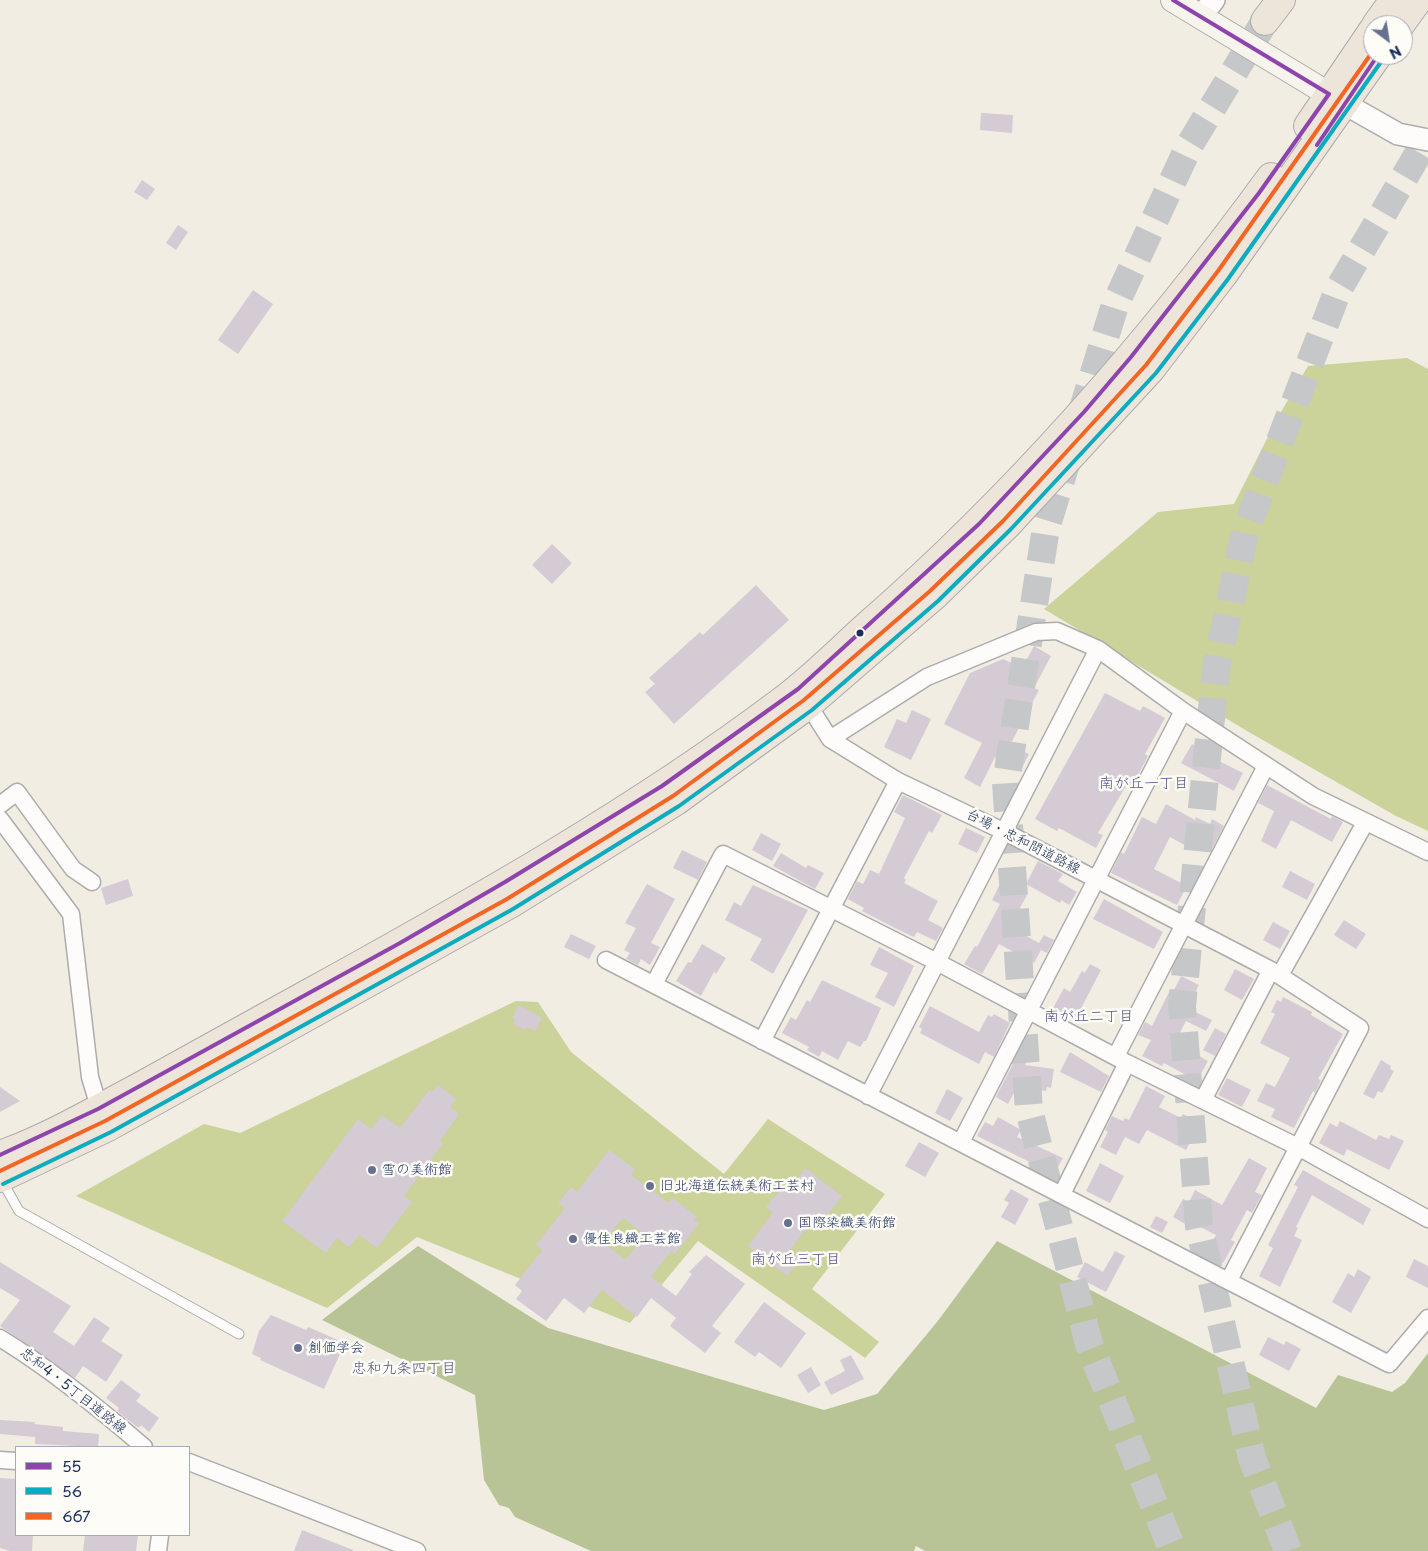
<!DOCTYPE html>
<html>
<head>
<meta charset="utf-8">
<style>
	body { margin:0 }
	#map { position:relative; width:1428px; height:1551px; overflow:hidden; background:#f1ede3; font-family:"Playpen Sans",sans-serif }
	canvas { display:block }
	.legend { position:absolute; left:15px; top:1446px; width:175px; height:90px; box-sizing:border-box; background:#fdfcf7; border:1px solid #a3aaba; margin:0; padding:6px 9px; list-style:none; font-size:15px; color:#1b2f5e }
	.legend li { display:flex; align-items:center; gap:10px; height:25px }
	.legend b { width:25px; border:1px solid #a3aaba }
	.north { position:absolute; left:1363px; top:15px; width:50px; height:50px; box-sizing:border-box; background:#fdfcf7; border:1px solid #a3aaba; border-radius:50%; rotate:149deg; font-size:14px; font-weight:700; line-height:20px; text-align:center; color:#1b2f5e }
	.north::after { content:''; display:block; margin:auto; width:18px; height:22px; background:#66728d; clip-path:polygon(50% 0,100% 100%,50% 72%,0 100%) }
</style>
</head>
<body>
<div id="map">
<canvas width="1428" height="1551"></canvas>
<ul class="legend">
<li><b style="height:6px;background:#8e44ad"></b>55</li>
<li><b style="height:6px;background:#0bacbf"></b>56</li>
<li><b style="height:6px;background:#f26522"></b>667</li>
</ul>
<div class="north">N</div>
</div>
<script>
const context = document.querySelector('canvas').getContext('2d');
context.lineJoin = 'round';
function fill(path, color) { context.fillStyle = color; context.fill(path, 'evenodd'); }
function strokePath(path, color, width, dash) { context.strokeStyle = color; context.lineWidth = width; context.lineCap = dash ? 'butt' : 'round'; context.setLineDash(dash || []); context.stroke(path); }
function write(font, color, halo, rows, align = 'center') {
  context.font = font + ' "Playpen Sans","Klee One",sans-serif'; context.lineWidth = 5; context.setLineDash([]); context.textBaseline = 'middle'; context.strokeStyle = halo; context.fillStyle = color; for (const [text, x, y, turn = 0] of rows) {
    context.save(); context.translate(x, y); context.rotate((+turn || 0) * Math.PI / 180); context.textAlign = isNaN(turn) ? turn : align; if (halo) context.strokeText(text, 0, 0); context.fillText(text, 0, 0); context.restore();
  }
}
fill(new Path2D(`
	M1407,358L1428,369V831L1396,816L1247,731L1044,609L1158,512L1234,504L1278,417L1308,366Z
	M516,1001L538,1002L571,1052L724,1174L768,1119L885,1194L812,1289L879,1342L865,1358L698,1241L630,1323L417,1237L327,1308L76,1196L204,1124L240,1133Z`), '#cbd29a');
fill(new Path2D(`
	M997,1241L1316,1408L1338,1375L1392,1392L1405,1383L1428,1353V1551H925L916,1546L914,1551H591L515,1517L509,1508L499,1505L484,1480L475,1395L322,1320L418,1246L548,1328L824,1410L877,1394L937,1322Z`), '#b8c495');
fill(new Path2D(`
	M981,113L1013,115L1012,133L980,130Z
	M142,180L155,189L147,200L134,192Z
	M178,225L188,232L176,250L166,243Z
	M253,290L273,304L238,354L218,340Z
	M552,544L572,563L552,584L532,565Z
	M756,585L789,620L674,724L645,692L655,684L649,678L700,632L703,635Z
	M1034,646L1051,656L1034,688L1039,690L1010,745L1029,754L1021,770L995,757L980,787L964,778L982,743L944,724L970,673L1003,659L1022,668Z
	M1105,693L1140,711L1143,706L1165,718L1145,754L1148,756L1131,788L1126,786L1098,833L1103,835L1096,848L1059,828L1057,831L1035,819Z
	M912,710L931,719L911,760L884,747L897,719L906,723Z
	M1192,744L1206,752L1205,754L1243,773L1234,791L1181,763Z
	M1267,785L1331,819L1332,816L1343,822L1332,842L1291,820L1276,849L1261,841L1274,811L1258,803Z
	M903,795L942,815L932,833L929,831L904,878L906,880L904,883L938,901L928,920L943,928L936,941L917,932L914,937L899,930L862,911L864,908L848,899L857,881L863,884L870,870L879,874L905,818L894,812Z
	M1166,804L1195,820L1196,817L1210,824L1212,819L1224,826L1211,851L1193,842L1190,848L1170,837L1154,869L1187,886L1177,905L1111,873L1121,852L1124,854L1142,817L1156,824Z
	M966,828L985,837L977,853L958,844Z
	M761,833L781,844L772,861L752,850Z
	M682,850L707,862L698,880L673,868Z
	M781,853L806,868L808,865L824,873L815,889L773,866Z
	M1038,861L1063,874L1058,881L1077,892L1069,905L1061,900L1060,903L1026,884Z
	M1290,871L1315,884L1307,900L1282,887Z
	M128,879L133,896L106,905L101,888Z
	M1002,880L1028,893L1010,927L1039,943L1044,935L1054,940L1047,953L1041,950L1034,963L999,944L982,974L964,964L975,946L977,947L1000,904L992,900Z
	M647,884L675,899L651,943L660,947L650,965L641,959L638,965L626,959L630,953L624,950L636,928L625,923Z
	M753,885L808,910L773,974L750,960L762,939L725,920L734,902L741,906Z
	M1104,899L1163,932L1154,949L1093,919Z
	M1344,920L1366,934L1356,949L1334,935Z
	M1273,922L1290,931L1280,949L1263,940Z
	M571,934L596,946L589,959L564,947Z
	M702,944L726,958L716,974L714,972L701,996L676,981L688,962L691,963Z
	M879,947L914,966L894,1007L875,997L888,973L870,965Z
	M1090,964L1101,970L1075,1020L1053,1008L1064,988L1070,992L1082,971L1085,973Z
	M1235,969L1254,979L1242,1000L1224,990Z
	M1181,976L1199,985L1187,1008L1212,1020L1206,1031L1186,1021L1175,1042L1208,1061L1197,1081L1164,1063L1162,1066L1142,1056L1151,1040L1138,1035L1145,1022L1152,1026L1170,990L1173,992Z
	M822,980L881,1008L866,1041H864L860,1047L848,1041L838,1060L822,1051L819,1057L807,1050L809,1047L782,1033L791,1017L796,1020L807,1000L810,1002Z
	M1283,997L1312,1012L1311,1015L1343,1034L1318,1079L1321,1080L1315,1093L1313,1091L1294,1128L1271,1117L1275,1109L1257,1101L1266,1083L1275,1087L1290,1058L1260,1043L1275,1014L1271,1012L1277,1000L1281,1002Z
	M519,1005L542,1018L535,1031L527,1027L525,1030L513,1024L515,1020L512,1018Z
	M930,1006L979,1032L988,1015L992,1017L994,1014L1010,1023L994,1057L985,1052L979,1064L920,1033L922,1029L919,1027Z
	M1215,1028L1226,1034L1215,1056L1203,1050Z
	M1019,1052L1029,1058L1025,1065L1054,1069L1051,1088L1047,1087L1046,1091L1017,1087L1008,1104L996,1097Z
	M1070,1052L1109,1076L1101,1092L1060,1072Z
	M1381,1060L1391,1066L1390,1069L1394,1071L1382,1093L1378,1091L1374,1099L1363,1094Z
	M1227,1078L1251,1090L1242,1107L1218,1095Z
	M438,1085L456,1099L450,1107L459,1114L440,1141L443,1143L404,1196L412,1202L377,1248L359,1235L349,1247L337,1238L326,1253L282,1221L358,1119L371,1129L382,1115L400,1128L429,1090L432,1092Z
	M1146,1086L1165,1096L1159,1107L1181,1118L1183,1114L1200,1123L1186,1150L1147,1130L1139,1144L1125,1137L1116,1155L1100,1147L1108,1132L1105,1130L1112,1116L1123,1121L1125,1118L1129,1120Z
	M0,1087L20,1101L0,1112Z
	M947,1089L963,1098L950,1121L935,1113Z
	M998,1117L1021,1130L1017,1137L1063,1158L1054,1174L977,1136L985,1122L993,1126Z
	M1340,1121L1376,1140L1379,1135L1389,1139L1391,1135L1404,1141L1389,1170L1347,1149L1344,1156L1319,1143L1330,1123L1337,1127Z
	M919,1142L939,1153L925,1177L905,1166Z
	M609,1150L635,1169L631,1175L669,1203L673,1198L697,1217L694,1220L699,1223L675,1254L671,1251L651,1277L676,1296L692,1274L689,1272L706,1255L745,1284L712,1326L721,1333L705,1353L670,1326L676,1318L651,1298L637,1317L602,1290L584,1313L564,1298L546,1321L516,1299L522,1291L515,1285L542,1250L536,1245L565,1208L558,1203L571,1187L577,1192ZM623,1218L645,1235L625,1260L603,1242Z
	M1249,1158L1267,1168L1255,1192L1262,1195L1252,1213L1247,1210L1231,1240L1235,1242L1223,1263L1206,1254L1216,1235L1194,1224L1192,1228L1173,1217L1183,1199L1189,1202L1195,1190L1222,1205Z
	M1100,1163L1124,1176L1110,1203L1086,1191Z
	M805,1168L842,1196L820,1225L813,1220L789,1251L800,1259L787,1276L748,1246L773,1212L766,1207L782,1187L788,1192Z
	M1303,1170L1371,1209L1363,1225L1312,1195L1296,1227L1298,1228L1294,1236L1302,1240L1280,1287L1259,1276L1273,1248L1268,1245L1298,1187L1294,1185Z
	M1011,1189L1029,1199L1015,1225L1001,1217L1009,1203L1004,1200Z
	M1156,1216L1168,1222L1162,1233L1150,1227Z
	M1115,1251L1125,1256L1106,1292L1077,1277L1085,1262L1103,1272Z
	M1414,1259L1428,1266V1288L1406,1277Z
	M0,1262L71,1306L53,1332L74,1346L94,1317L110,1328L101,1341L123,1355L106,1382L83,1366L75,1378L0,1326L20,1300L0,1288Z
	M1358,1269L1371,1277L1351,1313L1332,1302L1348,1273L1354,1277Z
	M764,1302L806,1333L781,1368L759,1352L755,1357L734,1342Z
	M271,1315L306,1330L308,1327L345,1343L324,1389L260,1360L261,1358L252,1354L259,1331Z
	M1268,1337L1284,1345L1286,1341L1301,1349L1289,1371L1259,1355Z
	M851,1355L864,1379L831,1395L824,1382L845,1371L840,1360Z
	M811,1367L821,1385L808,1393L797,1375Z
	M121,1380L141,1395L136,1401L159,1418L149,1432L141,1425L139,1428L124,1417L117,1411L119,1408L106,1398Z
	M0,1420L35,1422L34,1424L63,1427V1431L99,1434L98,1447L35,1444V1437L0,1434Z
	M0,1478L16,1479V1535H33L32,1551H10L0,1548Z
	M302,1530L353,1550V1551H294Z
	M85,1535H138L136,1551H83Z`), '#d4cbd5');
strokePath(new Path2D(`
	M1081,415L1115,305L1189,146L1265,21
	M1069,454L1046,528L1006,783L1029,1110L1089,1344L1173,1551
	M1288,1551L1252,1458L1199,1226L1182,1006L1216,669L1245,532L1338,290L1428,137`), '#c6c7c8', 28, [28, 14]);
const service = new Path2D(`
	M1,1179L19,1211L239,1334`);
const minor = new Path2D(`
	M804,698L830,739L898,781L1005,832L1271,970L1360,1028L1229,1280
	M830,739L927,677L1036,632L1057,631L1098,649L1183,711L1313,796L1428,852
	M0,805L17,792L73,869L92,882
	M0,819L71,914L90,1077L102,1117
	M606,960L1389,1364L1428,1318
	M1280,975L1365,823
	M654,984L723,854L937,962L1127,1063L1298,1147L1428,1219
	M762,1041L898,781
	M1116,1056L1266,766
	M868,1096L1098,649
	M1203,1100L1271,970
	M961,1142C1036,999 1108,854 1183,711
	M1062,1194L1127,1063
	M0,1338C51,1369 99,1408 144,1447
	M0,1460L16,1461
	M189,1462L417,1551
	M158,1551L160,1535`);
const tertiary = new Path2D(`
	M1201,16L1214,0
	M1345,104L1398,134L1428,140`);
const secondary = new Path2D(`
	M1173,0L1345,104`);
const trunk = new Path2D(`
	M1265,21L1281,0
	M1376,25L1394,0
	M1400,25L1418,0
	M1308,126L1373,30
	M0,1155C48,1138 94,1111 139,1087C196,1055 254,1024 311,992C472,903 635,812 782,701C813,678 840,650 868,625C1020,492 1152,340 1271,177
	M0,1178L108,1127L510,904L676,801L808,705L934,596L1007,525L1151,369L1223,275L1378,55`);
strokePath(service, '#acacac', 11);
strokePath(minor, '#acacac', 19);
strokePath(tertiary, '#acacac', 24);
strokePath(secondary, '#acacac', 26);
strokePath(trunk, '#acacac', 30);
strokePath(service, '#fdfcfb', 9);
strokePath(minor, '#fdfcfb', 16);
strokePath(tertiary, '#fdfcfb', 21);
strokePath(secondary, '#f7f3ed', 24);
strokePath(trunk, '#ede4da', 28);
strokePath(new Path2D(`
	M1317,145L1378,55
	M0,1155L98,1109L400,943L505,882L662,786L798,689L979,524L1084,412L1131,357L1259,193L1329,94L1173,0`), '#8e44ad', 4);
strokePath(new Path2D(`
	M3,1184L111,1132L513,909L679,806L812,710L938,601L1011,529L1156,373L1228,279L1383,59`), '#0bacbf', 4);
strokePath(new Path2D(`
	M0,1171L105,1121L507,899L673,796L804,700L930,591L1003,521L1146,365L1218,271L1373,51`), '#f26522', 4);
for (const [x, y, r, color] of [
	[860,633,4.5,"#1b2f5e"],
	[372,1170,5,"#66728d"],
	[650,1186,5,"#66728d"],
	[788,1223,5,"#66728d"],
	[573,1239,5,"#66728d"],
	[298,1348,5,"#66728d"]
]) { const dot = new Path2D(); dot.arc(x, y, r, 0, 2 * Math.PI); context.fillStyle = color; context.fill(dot); strokePath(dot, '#fdfcf7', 2); }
write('14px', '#1b2f5e', '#fdfcf7', [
	["台場・忠和間道路線",1023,842,27],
	["忠和4・5丁目道路線",73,1391,38]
]);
write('14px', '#1b2f5e', '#fdfcf7', [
	["雪の美術館",382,1170],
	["旧北海道伝統美術工芸村",660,1186],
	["国際染織美術館",798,1223],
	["優佳良織工芸館",583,1239],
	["創価学会",308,1348]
], 'left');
write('15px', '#54548b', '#fdfcf7', [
	["南が丘一丁目",1144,784],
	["南が丘二丁目",1089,1017],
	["南が丘三丁目",796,1260],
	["忠和九条四丁目",404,1369]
]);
</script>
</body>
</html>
